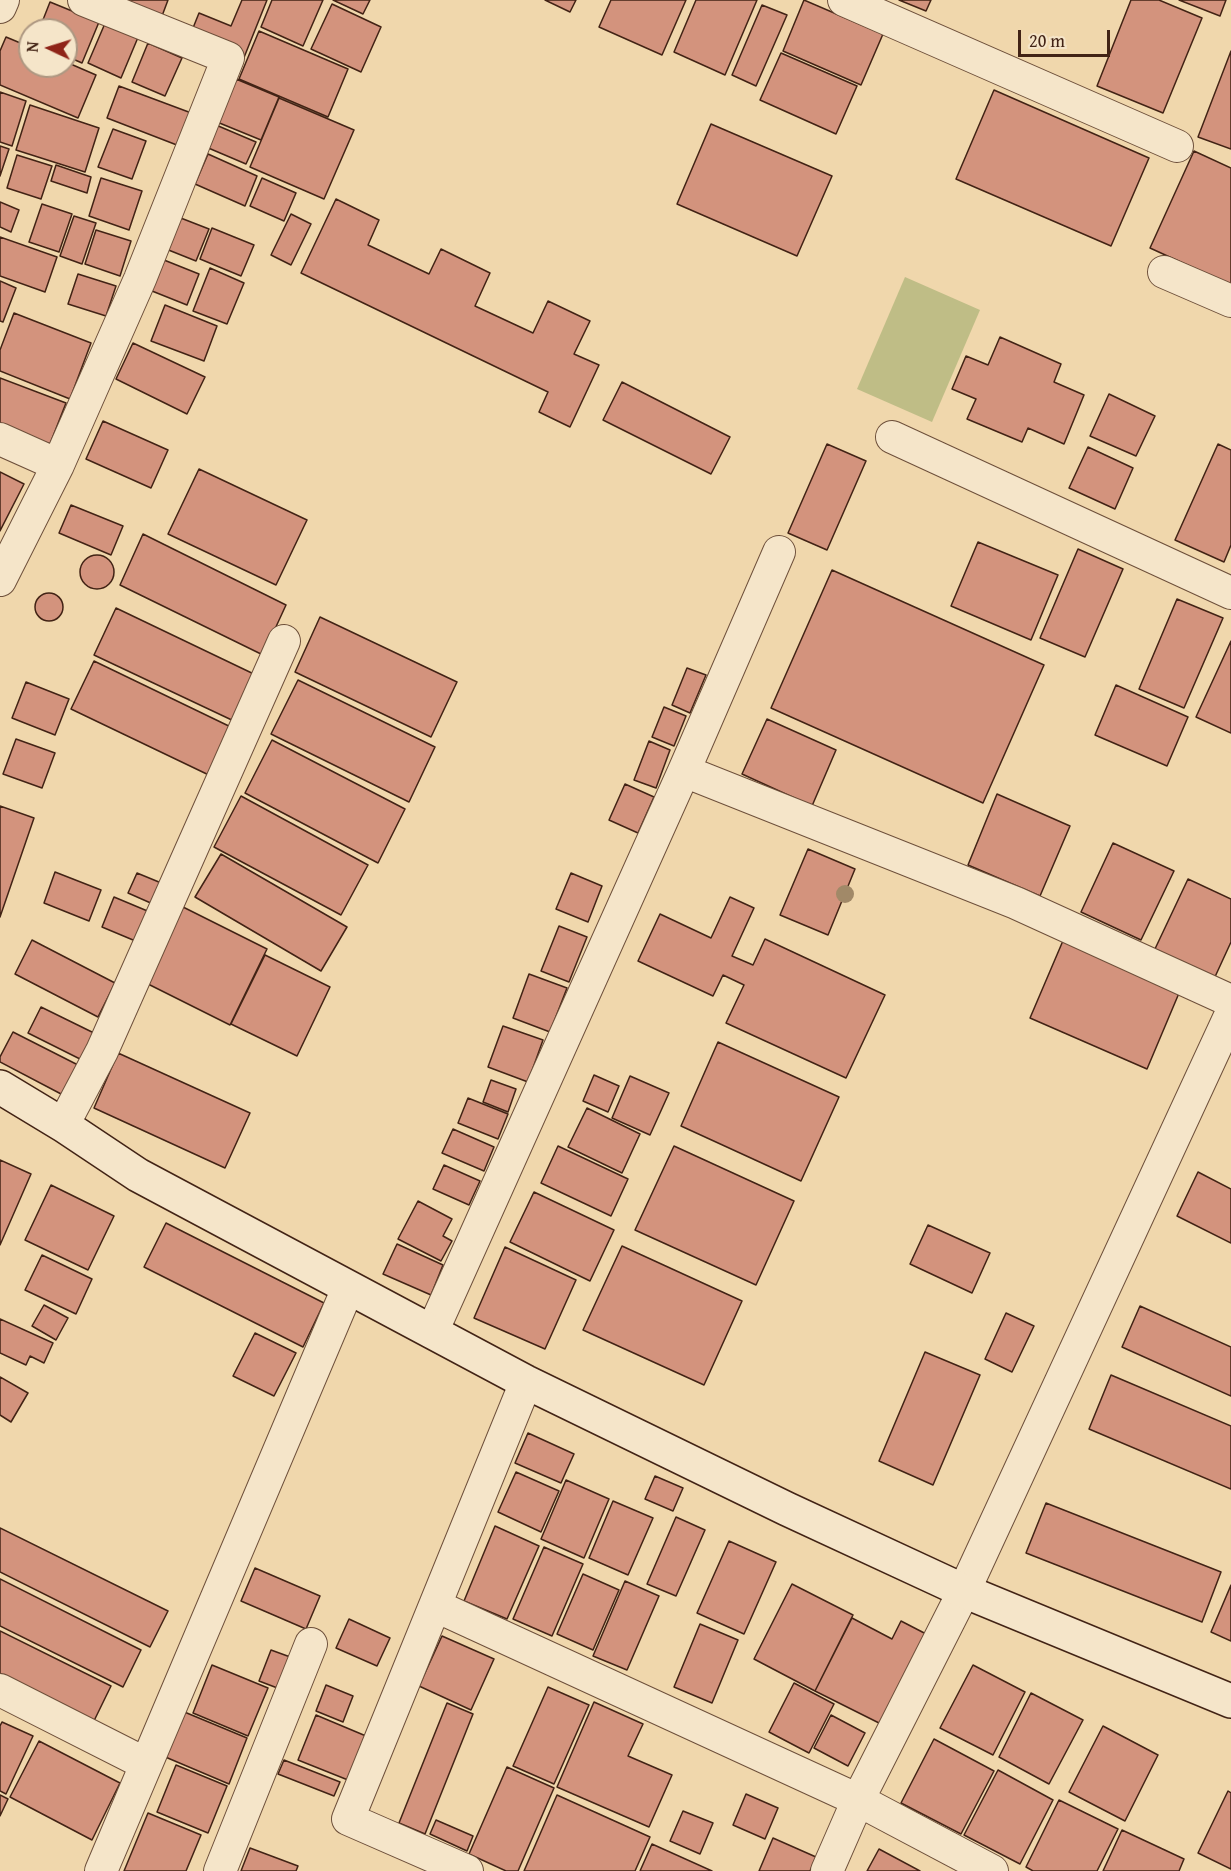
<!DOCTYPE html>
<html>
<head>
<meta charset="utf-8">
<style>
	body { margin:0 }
	#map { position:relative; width:1231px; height:1871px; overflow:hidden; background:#f0d7ac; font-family:"Gentium Book Plus",serif }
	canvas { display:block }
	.north { position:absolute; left:18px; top:18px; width:60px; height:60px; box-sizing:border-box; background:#f5e5c9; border:2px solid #ad9781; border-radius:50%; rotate:274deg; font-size:16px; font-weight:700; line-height:24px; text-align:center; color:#422315 }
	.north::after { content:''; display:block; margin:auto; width:21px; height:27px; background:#8f2418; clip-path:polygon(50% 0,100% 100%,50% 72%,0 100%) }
	.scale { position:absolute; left:1018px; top:30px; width:92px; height:27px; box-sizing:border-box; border:3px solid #422315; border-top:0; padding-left:8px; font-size:18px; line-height:21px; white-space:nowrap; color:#422315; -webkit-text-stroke:4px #f5e5c9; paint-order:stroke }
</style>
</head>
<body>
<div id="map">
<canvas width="1231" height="1871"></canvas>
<div class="north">N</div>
<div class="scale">20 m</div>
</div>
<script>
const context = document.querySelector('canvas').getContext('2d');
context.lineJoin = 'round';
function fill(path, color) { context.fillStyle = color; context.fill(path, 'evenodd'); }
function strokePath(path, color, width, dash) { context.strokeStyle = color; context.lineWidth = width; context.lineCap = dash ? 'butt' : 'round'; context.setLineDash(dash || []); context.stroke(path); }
fill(new Path2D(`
	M905,277L980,310L932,422L857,389Z`), '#bfbd86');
const building = new Path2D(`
	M122,0H168L162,16Z
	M242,0H267L243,60L189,38L199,13L231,26Z
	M272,0H323L303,46L261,27Z
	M333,0H370L363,14Z
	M545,0H576L570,12Z
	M611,0H686L662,55L599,27Z
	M696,0H757L725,75L674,52Z
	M804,0L883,34L861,85L783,51Z
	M899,0H931L926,11Z
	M1131,0H1159L1202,18L1163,113L1097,86Z
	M1179,0H1226L1220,16Z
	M50,2L99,22L82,63L66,56V30H39Z
	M332,4L381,27L361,72L311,49Z
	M762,5L787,15L756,86L732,75Z
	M106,21L139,35L121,78L88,63Z
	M259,31L348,69L328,117L239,79Z
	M6,37L30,47V66H66V62L96,75L78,118L0,85V51Z
	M148,43L182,58L165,96L132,82Z
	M1231,51V149L1198,137Z
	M781,53L857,86L836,134L760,100Z
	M236,79L279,97L261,140L217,122Z
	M119,86L194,114L182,147L107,118Z
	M994,90L1149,158L1111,246L956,179Z
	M0,92L26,101L12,146L0,142Z
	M279,98L354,130L324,199L250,167Z
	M30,105L99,128L85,172L16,150Z
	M711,124L832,176L797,256L677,204Z
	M216,125L256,142L246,164L206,147Z
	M113,129L146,141L132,179L98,167Z
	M0,146L9,149L0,176Z
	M1194,151L1231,168V285L1150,248Z
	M208,154L257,176L245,206L195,184Z
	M17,155L52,166L41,199L7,188Z
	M56,165L91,177L87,193L51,181Z
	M101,178L142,191L129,230L89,216Z
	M262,178L296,193L284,221L250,206Z
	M336,199L379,220L368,245L429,274L441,249L490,273L475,306L533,333L548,301L590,321L574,354L599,365L570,427L539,412L548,392L301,273Z
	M0,202L19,210L11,232L0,227Z
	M42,204L72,214L59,252L29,242Z
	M291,214L311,224L291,265L271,255Z
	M173,215L209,229L196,261L161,247Z
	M74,216L96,223L82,264L60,256Z
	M212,228L254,245L241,276L200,259Z
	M96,230L131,241L120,276L85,264Z
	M0,237L57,257L45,292L0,276Z
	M154,256L199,274L187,305L142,287Z
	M210,268L244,283L227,324L193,311Z
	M78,274L116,286L106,316L68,304Z
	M0,281L16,288L3,322L0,321Z
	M165,305L217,326L204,361L151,341Z
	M14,313L91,343L70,399L0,371V350Z
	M1000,337L1061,364L1054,382L1084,395L1064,444L1028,428L1022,442L967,419L976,399L952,389L966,356L988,365Z
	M133,343L205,377L187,414L116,379Z
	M0,378L66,403L50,444L0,425Z
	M622,382L730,437L711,474L603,420Z
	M1109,394L1155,416L1136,456L1090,436Z
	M103,421L168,450L151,488L86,459Z
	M827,444L866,461L827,550L788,533Z
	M1218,444L1231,450V545L1224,562L1175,540Z
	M1088,447L1133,468L1115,509L1069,488Z
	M199,469L307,520L276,585L168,534Z
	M0,472L24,484L0,531Z
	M71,505L123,526L111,555L59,533Z
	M143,534L286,605L263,655L120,585Z
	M978,542L1058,575L1031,640L951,606Z
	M1078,549L1123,569L1085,657L1040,638Z
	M80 572a17 17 0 1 1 34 0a17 17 0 1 1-34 0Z
	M832,570L1044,665L983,803L771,708Z
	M35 607a14 14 0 1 1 28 0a14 14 0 1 1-28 0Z
	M1177,599L1223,618L1184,708L1139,689Z
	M116,608L258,676L236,722L94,655Z
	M320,617L457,682L431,737L295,672Z
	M1231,641V733L1196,717Z
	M94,661L235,729L213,777L71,709Z
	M687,668L706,675L690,713L672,705Z
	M298,680L435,747L409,802L271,734Z
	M26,682L69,699L55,735L12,718Z
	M1116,685L1188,717L1167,766L1095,735Z
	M664,707L686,716L674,746L652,737Z
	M767,719L836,750L812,806L742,774Z
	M16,739L55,753L42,788L3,774Z
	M272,740L405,809L378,863L245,793Z
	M649,741L670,750L656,788L634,780Z
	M625,784L654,797L638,833L609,820Z
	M997,794L1070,826L1040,896L968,865Z
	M241,796L368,865L341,915L214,847Z
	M0,806L34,818L0,917Z
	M1113,843L1174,871L1141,940L1081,912Z
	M808,849L855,869L828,935L780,915Z
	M221,854L347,927L321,971L195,897Z
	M55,872L101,890L89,921L44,903Z
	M137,873L171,887L162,908L128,893Z
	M571,873L602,886L588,922L556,909Z
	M1188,879L1231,899V942L1214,979L1154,951Z
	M114,897L157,915L145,945L102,927Z
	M730,897L754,908L732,956L753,965L765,939L885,995L846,1078L726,1023L744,985L723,975L713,996L638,961L660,914L711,938Z
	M179,905L267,949L230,1025L142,981Z
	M559,926L587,937L569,982L541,971Z
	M1065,936L1182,986L1147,1069L1030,1018Z
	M32,940L115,983L98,1017L15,974Z
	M265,955L330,987L297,1056L231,1024Z
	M529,974L567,988L550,1032L513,1018Z
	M41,1007L96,1034L82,1060L28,1033Z
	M503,1026L543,1040L528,1082L488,1067Z
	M13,1032L78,1065L63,1095L0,1062V1057Z
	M718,1042L839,1097L801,1181L681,1126Z
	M118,1053L250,1113L225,1168L94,1108Z
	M594,1075L619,1086L608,1112L583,1101Z
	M630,1076L669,1093L650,1135L612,1118Z
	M491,1080L516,1089L508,1112L483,1102Z
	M468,1098L508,1114L498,1139L458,1123Z
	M587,1108L640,1134L622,1173L568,1147Z
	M453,1129L494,1147L484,1171L442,1153Z
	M558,1146L628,1179L611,1216L541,1183Z
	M674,1146L794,1201L756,1285L635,1230Z
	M0,1160L31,1174L0,1245Z
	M444,1165L480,1181L469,1205L433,1189Z
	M1198,1172L1231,1189V1243L1177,1216Z
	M51,1185L114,1216L88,1270L25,1240Z
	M534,1192L614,1230L590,1281L510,1242Z
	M418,1201L452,1219L443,1236L452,1241L441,1261L398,1239Z
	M166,1223L324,1303L303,1347L144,1267Z
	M928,1225L990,1253L972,1293L910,1264Z
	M397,1244L443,1265L431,1295L383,1274Z
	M622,1246L742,1301L704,1385L583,1330Z
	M505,1247L576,1280L545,1349L474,1318Z
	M42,1255L92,1279L76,1314L25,1290Z
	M44,1305L68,1318L56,1340L32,1326Z
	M1140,1306L1231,1347V1396L1122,1347Z
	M1006,1313L1034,1326L1012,1372L985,1359Z
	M0,1319L53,1343L44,1363L30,1356L26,1365L0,1353Z
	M255,1333L296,1353L274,1396L233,1376Z
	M925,1352L980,1375L933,1485L879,1461Z
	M1111,1375L1231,1426V1489L1089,1429Z
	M0,1377L28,1393L11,1422L0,1415Z
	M528,1433L574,1454L561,1483L515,1463Z
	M516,1472L559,1491L541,1532L498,1512Z
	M655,1476L683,1488L673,1511L645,1499Z
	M566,1480L609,1499L584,1558L541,1539Z
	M613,1501L653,1518L628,1575L589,1558Z
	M1046,1503L1221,1572L1202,1622L1026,1553Z
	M676,1517L705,1530L676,1596L647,1584Z
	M495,1526L539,1546L507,1619L464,1601Z
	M0,1528L168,1611L150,1647L0,1572Z
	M729,1541L776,1562L744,1634L697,1613Z
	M544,1547L583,1564L552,1636L513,1619Z
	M255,1568L320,1596L306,1629L241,1601Z
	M583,1574L619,1590L593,1650L557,1634Z
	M0,1579L141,1650L123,1687L0,1626Z
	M625,1581L659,1596L627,1670L593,1656Z
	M792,1584L853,1615L815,1691L754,1659Z
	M1231,1585V1641L1211,1632Z
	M852,1618L892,1639L901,1621L930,1636L885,1726L815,1691Z
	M349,1619L390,1638L377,1666L336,1648Z
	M700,1624L738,1640L712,1703L674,1687Z
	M0,1631L111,1686L91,1727L0,1681Z
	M442,1636L494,1659L471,1710L419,1686Z
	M271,1650L293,1658L280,1689L259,1681Z
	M212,1665L268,1688L248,1736L193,1713Z
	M973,1665L1025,1692L993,1755L940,1728Z
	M794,1683L834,1704L809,1753L769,1732Z
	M326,1685L353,1696L343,1722L316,1711Z
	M548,1687L589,1705L554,1784L513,1766Z
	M1031,1693L1083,1720L1049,1784L999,1757Z
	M594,1702L643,1724L628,1756L672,1775L649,1827L557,1787Z
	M447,1703L473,1714L425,1834L399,1823Z
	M182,1711L247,1738L229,1784L163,1756Z
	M316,1715L366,1736L348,1780L298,1760Z
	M831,1715L865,1733L848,1766L814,1748Z
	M2,1722L33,1736L6,1794L0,1791V1726Z
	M1103,1726L1158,1755L1125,1821L1069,1792Z
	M934,1739L994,1771L961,1834L901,1803Z
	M39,1741L120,1783L92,1840L10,1797Z
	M284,1760L340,1782L334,1796L278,1774Z
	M176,1765L227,1786L208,1833L157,1812Z
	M507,1767L554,1788L518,1871H506L469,1854Z
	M998,1770L1053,1800L1020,1864L964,1835Z
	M1228,1791L1231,1793V1869L1198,1853Z
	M746,1794L778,1808L765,1839L733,1825Z
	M0,1795L8,1799L0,1816Z
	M557,1795L650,1837L635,1871H524Z
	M1059,1800L1118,1829L1097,1871H1033L1026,1867Z
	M683,1811L713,1823L700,1854L670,1841Z
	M148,1813L201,1835L186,1871H124Z
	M436,1820L473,1836L467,1851L430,1834Z
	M1122,1830L1184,1859L1179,1871H1103Z
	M773,1838L816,1857L810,1871H759Z
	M652,1844L712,1871H640Z
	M250,1848L298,1866L296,1871H241Z
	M879,1849L920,1871H867Z`);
fill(building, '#d3937d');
strokePath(building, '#422315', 1.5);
const street = new Path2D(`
	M844,0L1177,146
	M0,7L3,0
	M1164,272L1231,301
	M892,437L1231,593
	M0,439L58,465
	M0,580L58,465L140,279L228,58L84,0
	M684,771L1016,903L1231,1001
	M63,1125L102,1051L284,641
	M432,1332L684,771L779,552
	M436,1606L858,1800L992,1871
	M0,1690L146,1764
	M101,1871L348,1288
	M220,1871L311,1644
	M467,1871L348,1819L526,1382
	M827,1871L858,1800L964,1591L1231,1014`);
const secondary = new Path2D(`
	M0,1087L63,1125L138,1175L526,1382L787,1509L964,1591L1231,1701`);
strokePath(street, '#6e503b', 34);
strokePath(secondary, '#422315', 36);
strokePath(street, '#f5e5c9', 32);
strokePath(secondary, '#f5e5c9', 33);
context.fillStyle = '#a18968';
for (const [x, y] of [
	[845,894]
]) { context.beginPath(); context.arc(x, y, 9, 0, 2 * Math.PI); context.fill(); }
</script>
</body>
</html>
